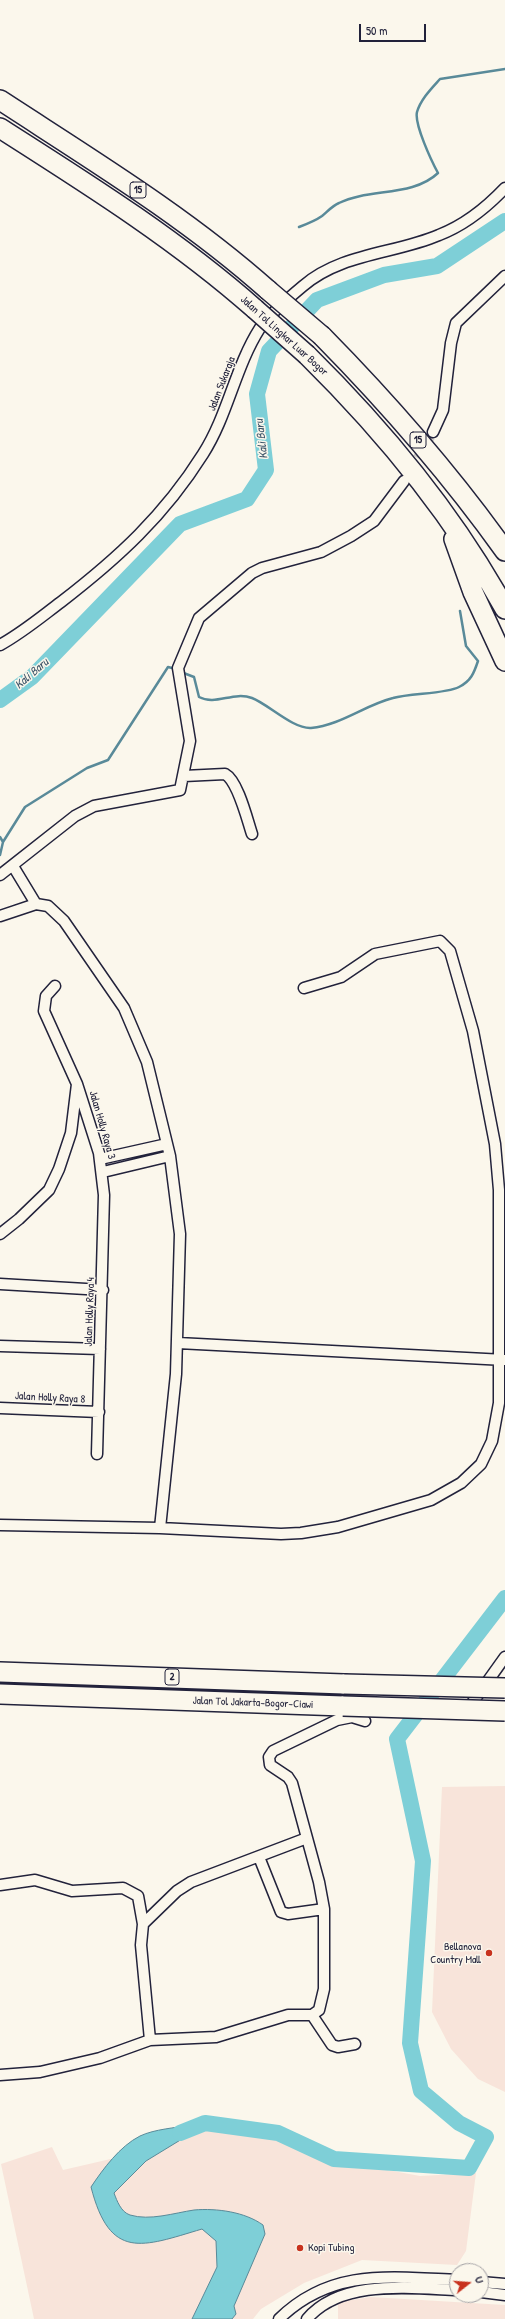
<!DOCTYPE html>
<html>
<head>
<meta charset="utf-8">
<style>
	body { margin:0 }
	#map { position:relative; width:505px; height:2319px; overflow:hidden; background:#fbf7ec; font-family:"Patrick Hand",sans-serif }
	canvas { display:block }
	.north { position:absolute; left:449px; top:2263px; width:40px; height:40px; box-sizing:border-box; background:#fbf7ec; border:1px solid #a4a2a5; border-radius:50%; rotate:73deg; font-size:11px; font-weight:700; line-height:16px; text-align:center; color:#22223b }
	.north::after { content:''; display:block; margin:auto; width:14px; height:18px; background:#c8321e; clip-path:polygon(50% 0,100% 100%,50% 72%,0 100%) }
	.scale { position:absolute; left:359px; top:24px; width:67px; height:18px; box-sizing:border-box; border:2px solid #22223b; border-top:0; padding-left:5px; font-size:12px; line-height:14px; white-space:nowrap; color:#22223b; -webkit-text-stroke:3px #fbf7ec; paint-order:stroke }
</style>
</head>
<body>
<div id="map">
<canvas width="505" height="2319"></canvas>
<div class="north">U</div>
<div class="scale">50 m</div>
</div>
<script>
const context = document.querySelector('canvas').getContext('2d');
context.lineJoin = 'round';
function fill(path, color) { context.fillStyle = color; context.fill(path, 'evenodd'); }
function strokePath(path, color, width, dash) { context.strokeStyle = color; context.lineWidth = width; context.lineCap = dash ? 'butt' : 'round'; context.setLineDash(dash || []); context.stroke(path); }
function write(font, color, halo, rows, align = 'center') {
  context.font = font + ' "Patrick Hand",sans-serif'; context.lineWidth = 3; context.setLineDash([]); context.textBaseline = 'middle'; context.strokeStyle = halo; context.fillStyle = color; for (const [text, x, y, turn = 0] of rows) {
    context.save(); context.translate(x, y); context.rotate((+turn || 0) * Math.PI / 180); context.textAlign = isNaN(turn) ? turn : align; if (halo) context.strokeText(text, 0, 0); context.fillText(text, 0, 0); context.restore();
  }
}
fill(new Path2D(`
	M505,1786V2092L478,2079L451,2049L432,2012L442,1787Z
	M206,2130L269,2133L366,2166L420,2176L476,2173L466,2251L457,2265L362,2260L304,2283L261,2309L253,2319H34L1,2164L52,2147L63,2170L158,2148Z
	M371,2297L505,2305V2319H338V2302Z`), '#f8e4da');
const water = new Path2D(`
	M191,2125H200V2128L146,2161L114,2193C117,2201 121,2212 130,2215C150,2221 174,2213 194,2210C217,2208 245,2212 263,2225L265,2234L234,2306L236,2314L232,2319H192L217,2267L216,2241L202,2229C142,2247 110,2261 91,2187C103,2169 120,2146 140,2136C155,2129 175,2128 191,2125Z`);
fill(water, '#7ecfd7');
strokePath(water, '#598a99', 1);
strokePath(new Path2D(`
	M299,227C307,224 315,221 322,216C327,212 332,206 339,203C369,188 413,197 438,173C432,162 414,124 417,112C421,99 431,89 440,79L505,69
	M181,672L194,677L199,697C216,706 233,691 252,698C268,704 293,729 311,728C341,725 365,705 393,698C410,693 446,694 459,687C471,681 474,673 478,661L466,646L460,611
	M0,837L3,842L0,855
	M3,842L25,807L87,768L108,760L168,667L172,668`), '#598a99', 2.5);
strokePath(new Path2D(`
	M0,700L32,677L180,524L247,499L266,470L257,394L269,351L317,300L384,275L437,266L505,221
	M180,2133L205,2123L278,2133L334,2159L469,2168L486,2137L459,2123L421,2091L410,2043L423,1861L397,1739L505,1598`), '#7ecfd7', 16);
strokePath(new Path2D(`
	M410,471L433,432`), '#d0ccc9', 10, [10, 5]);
const street = new Path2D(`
	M433,432L443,410L451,343L456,323L505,276
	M0,645C22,633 41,617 61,602C118,558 164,516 203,454C228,415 235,367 260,328C269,315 291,296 303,286C341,253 395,254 439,235C465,225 486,208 505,188
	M184,776L225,774C238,781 247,819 252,834
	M13,866L36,904
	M0,875L75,816L94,806L180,790L190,741L178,668L199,618L252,573L262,568L321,552L351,536L374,521L404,481
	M0,916L36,904L48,906L64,921L124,1008L147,1062L170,1156L180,1234L176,1374L160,1528
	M77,1084L99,1153L104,1195L97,1454
	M100,1159L167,1144
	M103,1172L170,1156
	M0,1234L19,1219L49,1190L59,1169L71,1133L77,1084L44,1011L46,996L55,986
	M0,1284L103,1290
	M178,1343L505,1360
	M0,1346L100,1349
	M0,1408L99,1412
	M0,1525L160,1528L281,1534L301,1533L338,1527L431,1500L461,1483L481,1464L492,1441L499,1403V1190L495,1144L473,1031L450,951L440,941L375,954L341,977L304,988
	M470,1712V1706L505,1657
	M259,1857L281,1912L288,1914L324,1909
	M0,1885L35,1880L72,1891L123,1888L138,1896L143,1924L141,1945L150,2040
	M143,1924L177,1891L191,1882L307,1838
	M312,2015L332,2045L338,2047L355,2044
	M0,2075L40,2072L100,2058L150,2040L216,2037L288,2015H312L319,2010L324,1989V1909L319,1882L292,1783L288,1777L270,1765L269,1757L273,1751L337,1720L352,1717L365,1721
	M481,2282L505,2284
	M481,2292L505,2295
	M279,2319C331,2268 390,2277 457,2280
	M307,2319C341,2279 409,2288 457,2290`);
const highway = new Path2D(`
	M0,100C92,160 186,217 268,290
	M0,128C88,184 177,240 255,309
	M322,336C388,403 450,474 505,551
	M307,355C384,431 453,514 505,609
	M454,539L473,592L505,661
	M0,1672L344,1684
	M0,1694L343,1706`);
strokePath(street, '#22223b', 13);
strokePath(highway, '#22223b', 22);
strokePath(street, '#fbf7ec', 10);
strokePath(highway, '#fbf7ec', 19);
const highwayBridge = new Path2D(`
	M268,290L322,336
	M255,309L307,355
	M344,1684L505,1688
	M343,1706L505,1711`);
strokePath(highwayBridge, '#22223b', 22, []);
strokePath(highwayBridge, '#fbf7ec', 19);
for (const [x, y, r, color] of [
	[489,1953,4,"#c8321e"],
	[300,2248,4,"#c8321e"]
]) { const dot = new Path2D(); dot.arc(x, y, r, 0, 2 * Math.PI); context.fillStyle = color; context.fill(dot); strokePath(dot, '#fbf7ec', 1.5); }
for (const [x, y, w] of [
	[138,190,16],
	[418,440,16],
	[172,1677,14]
]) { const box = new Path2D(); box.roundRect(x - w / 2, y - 8, w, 16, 3); context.fillStyle = '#fbf7ec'; context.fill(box); strokePath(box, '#22223b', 1); }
write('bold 10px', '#22223b', null, [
	["15",138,190],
	["15",418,440],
	["2",172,1677]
]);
write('11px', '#22223b', '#fbf7ec', [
	["Jalan Tol Lingkar Luar Bogor",284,336,42],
	["Jalan Sukaraja",222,384,-69],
	["Jalan Holly Raya 3",102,1125,74],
	["Jalan Holly Raya 4",90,1312,-88],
	["Jalan Holly Raya 8",50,1398,3],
	["Jalan Tol Jakarta–Bogor–Ciawi",253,1703,2]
]);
write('11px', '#22223b', '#fbf7ec', [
	["Bellanova",481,1947],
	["Country Mall",481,1960],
	["Kopi Tubing",308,2248,"left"]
], 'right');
write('italic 12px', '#3e566a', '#fbf7ec', [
	["Kali Baru",262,439,-97],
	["Kali Baru",32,674,-41]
]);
</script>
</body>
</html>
